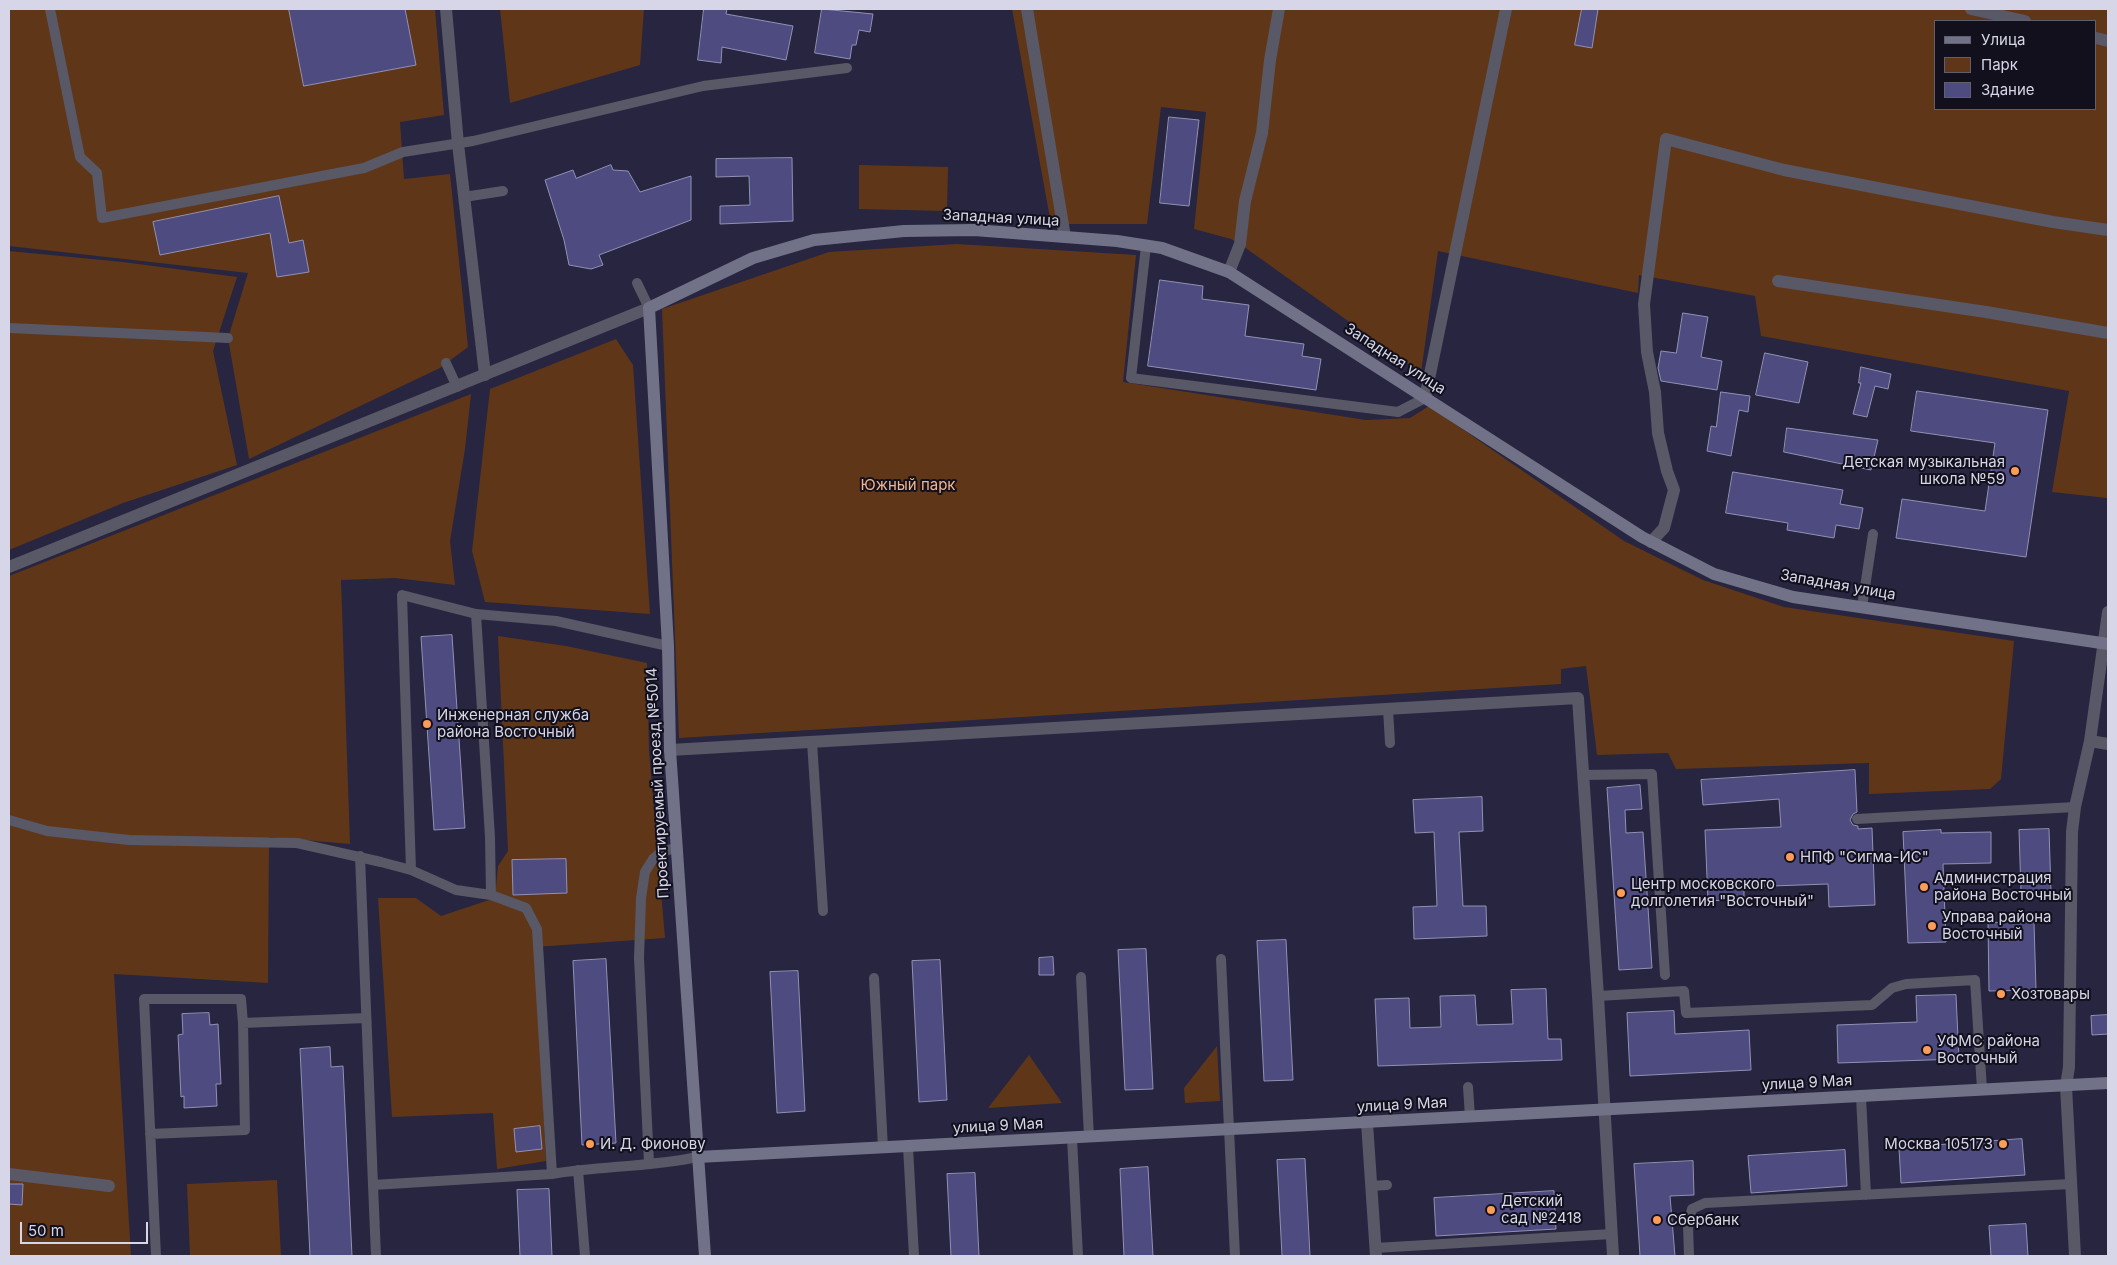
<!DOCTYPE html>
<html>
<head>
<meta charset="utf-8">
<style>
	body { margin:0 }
	#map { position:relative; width:2117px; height:1265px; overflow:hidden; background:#272540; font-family:Inter,sans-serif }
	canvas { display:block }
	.frame { position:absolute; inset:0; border:10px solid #d6d6e8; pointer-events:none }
	.legend { position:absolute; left:1934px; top:20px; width:162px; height:90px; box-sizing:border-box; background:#11101c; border:1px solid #605f6e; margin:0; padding:6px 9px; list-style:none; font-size:15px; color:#d6d6e8 }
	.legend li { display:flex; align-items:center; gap:10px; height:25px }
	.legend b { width:25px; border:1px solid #605f6e }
	.scale { position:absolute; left:20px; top:1222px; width:128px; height:22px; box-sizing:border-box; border:2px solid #d6d6e8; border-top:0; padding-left:6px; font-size:15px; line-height:18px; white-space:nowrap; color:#d6d6e8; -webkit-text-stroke:4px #11101c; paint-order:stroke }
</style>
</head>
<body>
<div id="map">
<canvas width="2117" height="1265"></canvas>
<div class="frame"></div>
<ul class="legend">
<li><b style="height:6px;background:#717287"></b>Улица</li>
<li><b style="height:14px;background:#603618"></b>Парк</li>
<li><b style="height:14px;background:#4e4b81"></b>Здание</li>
</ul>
<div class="scale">50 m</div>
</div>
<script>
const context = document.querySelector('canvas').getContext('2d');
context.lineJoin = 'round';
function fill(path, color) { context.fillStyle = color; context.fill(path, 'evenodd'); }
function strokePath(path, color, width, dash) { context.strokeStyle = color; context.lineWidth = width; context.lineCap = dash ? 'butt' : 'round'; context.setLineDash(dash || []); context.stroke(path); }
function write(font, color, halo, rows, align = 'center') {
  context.font = font + ' Inter,sans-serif'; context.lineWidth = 4; context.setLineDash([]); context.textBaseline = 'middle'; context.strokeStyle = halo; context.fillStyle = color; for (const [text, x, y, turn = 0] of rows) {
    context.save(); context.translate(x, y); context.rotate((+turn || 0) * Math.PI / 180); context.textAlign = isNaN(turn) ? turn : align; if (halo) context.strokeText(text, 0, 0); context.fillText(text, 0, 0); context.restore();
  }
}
fill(new Path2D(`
	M9,9H435L444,115L400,122L404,179L450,174L468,347L440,368L249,459L228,338L248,273L9,246Z
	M500,9H644L640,65L510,103Z
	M1012,9H2108L2107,498L2052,492L2069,391L1761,336L1755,296L1639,275L1638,293L1438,251L1421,373L1240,244L1231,239L1194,229L1206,112L1161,107L1147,224H1051ZM1936,21H2096V109H1936Z
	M859,165L948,167L947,211L859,209Z
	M957,244L1136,255L1123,382L1366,420L1410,418L1429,406L1624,541L1703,580L1784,607L2014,641L2001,779L1990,789L1869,794V763L1676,769L1668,753L1597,755L1586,666L1561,669V684L679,738L662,309L829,252Z
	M9,251L123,262L237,277L213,351L237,465L123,503L9,550Z
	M616,339L633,365L650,614L485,602L472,551L490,389Z
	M471,394L465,449L450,541L455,585L395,578L341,580L350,844L269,837L268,983L114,974L131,1256H9V576Z
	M498,636L566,646L647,663L649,751L665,938L535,947L546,1161L497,1169L493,1113L392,1117L378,898H416L441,916L495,898L498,866L508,851Z
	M1217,1046L1220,1101L1185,1103L1184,1088Z
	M1029,1055L1062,1103L988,1108Z
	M277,1180L281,1256H190L187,1184Z`), '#603618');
const building = new Path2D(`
	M289,9H405L416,65L304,86Z
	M704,9H727L726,14L793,26L786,60L722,47L721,63L698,60Z
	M822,9L873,14L870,32L859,30L856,45H852L850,59L815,53Z
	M1582,9H1598L1592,48L1575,45Z
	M1169,117L1199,120L1189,206L1160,203Z
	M792,158L793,221L720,224V206L750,205L749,176L716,177V159Z
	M611,165L613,170L628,171L640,192L691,176V220L599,255L603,265L591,269L569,265L564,240L545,180L573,170L576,178Z
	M279,196L289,243L303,240L309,272L277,277L270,233L160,255L153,222Z
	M1160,280L1203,286L1202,299L1249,305L1245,336L1304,344L1302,356L1321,359L1316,390L1148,366Z
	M1683,313L1708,317L1701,357L1722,361L1717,390L1661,381L1658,368L1661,351L1676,353Z
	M1765,353L1808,362L1799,403L1756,395Z
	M1861,367L1891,374L1888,389L1875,386L1867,417L1853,414L1861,383H1859Z
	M1917,391L2048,410L2026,557L1896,538L1902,499L1985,511L1995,443L1911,431Z
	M1721,392L1750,396L1748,412L1739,410L1731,456L1707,451L1711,426L1716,427Z
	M1787,428L1878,440L1871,470L1784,452Z
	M1733,472L1843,490L1840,504L1863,508L1859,529L1836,525L1834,538L1787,530L1788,523L1726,513Z
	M452,635L465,828L434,830L421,637Z
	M1855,770L1857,812L1853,814L1850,820L1853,825L1858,826V829L1872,828L1875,905L1829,907L1828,884L1744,887V899L1708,901L1705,830L1781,827L1779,799L1703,805L1701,780Z
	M1640,785L1642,809L1625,810L1626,833L1643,832L1652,968L1619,970L1607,788Z
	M1482,797L1483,831L1459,832L1463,906H1486L1487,936L1414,939L1413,907L1437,906L1434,832L1415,833L1413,800Z
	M2049,829L2051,892H2021L2019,830Z
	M1941,830V833L1991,832V863L1943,864L1946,942L1908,943L1903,832Z
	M566,859L567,893L513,895L512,860Z
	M2034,922L2036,990L1989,991L1988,923Z
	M1286,940L1293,1080L1264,1081L1257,941Z
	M1146,949L1153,1089L1125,1090L1118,950Z
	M1053,957L1054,975H1039V958Z
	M606,959L616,1143L582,1145L573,961Z
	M940,960L947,1100L919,1102L912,961Z
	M798,971L805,1111L777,1113L770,972Z
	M1546,989L1548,1039H1561L1562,1060L1378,1066L1375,999L1409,998L1410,1028L1441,1027L1440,996L1475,995L1477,1025L1513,1024L1511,990Z
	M1956,995L1959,1059L1838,1063L1837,1025L1917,1022L1916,996Z
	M1674,1011L1675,1034L1749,1030L1751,1070L1630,1076L1627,1013Z
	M209,1013L210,1025L218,1024L221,1084H216L217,1106L184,1108V1096L181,1097L178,1035L183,1034L182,1014Z
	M2108,1015V1034L2092,1035L2091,1016Z
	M330,1047L331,1067L343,1066L352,1256H310L300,1049Z
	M540,1126L542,1149L516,1152L514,1129Z
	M2022,1139L2025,1175L1901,1183L1899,1148Z
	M1845,1150L1847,1186L1751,1193L1748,1156Z
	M1305,1159L1310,1256H1282L1277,1160Z
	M1693,1161L1694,1195L1670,1196L1675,1256H1640L1634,1164Z
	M1148,1167L1153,1256H1124L1120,1169Z
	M975,1173L979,1256H951L947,1174Z
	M9,1184H23L22,1205L9,1204Z
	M549,1189L552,1256H520L517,1190Z
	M1554,1191L1556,1229L1436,1236L1434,1198Z
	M2026,1224L2028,1256H1991L1989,1226Z`);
fill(building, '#4e4b81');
strokePath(building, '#9191b3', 1);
strokePath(new Path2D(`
	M50,9L80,157L97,173L102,218L364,168L403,152L473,141L703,86L847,68
	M464,197L503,191
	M1146,246L1131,378L1398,412L1425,398
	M637,283L649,308
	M9,328L228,338
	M446,363L457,387
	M1862,607L1873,534
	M1388,709L1390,743
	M812,742L823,911
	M1583,775L1652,774L1665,975
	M1857,819L2075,807
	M9,820L47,831L129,840L297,843L381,862L411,870L456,890L491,895L490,837L476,614L556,621L668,646
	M360,856L373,1185L552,1174C600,1166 650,1167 698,1157
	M411,870L402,595L476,614
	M491,895L526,908L537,929L552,1174
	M1221,959L1235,1256
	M1081,977L1089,1137
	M874,978L883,1148
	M1598,996L1684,991L1686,1013L1872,1005L1892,988L1906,984L1975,980L1982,1089
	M1468,1087L1470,1117
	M1861,1097L1866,1195
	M150,1134L245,1130L243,1023
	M1072,1138L1078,1256
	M908,1147L914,1256
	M649,1163L639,958L641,898L645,872L653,859L663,851L677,848
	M578,1170L585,1256
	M373,1185L376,1256
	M1371,1186L1387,1185
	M1375,1248L1612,1234
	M156,1256L144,999H241L243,1023L366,1018
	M1689,1256L1688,1225L1692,1209L1705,1203L2071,1184`), '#585866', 10);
strokePath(new Path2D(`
	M446,9L458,144L485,375
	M1027,9L1065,237
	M1971,9L2025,21
	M2096,38L2108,41
	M1229,272L1240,244L1245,201L1262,133L1270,60L1279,9
	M1778,281L1986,312L2108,333
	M1425,398L1506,9
	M1651,542L1664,528L1674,490L1667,471L1658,433L1655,392L1647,352L1644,304L1666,139L1784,170L2053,222L2108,230
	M9,567L649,308
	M2090,741L2108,744
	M670,750L1578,698L1598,996L1613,1256
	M1367,1123L1376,1256
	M9,1174L109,1186
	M2075,1256L2066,1086L2069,1067L2072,832L2075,807L2090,741L2108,612`), '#585866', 12);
strokePath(new Path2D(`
	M698,1157L2108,1083
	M705,1256L670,750L668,646L649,308L753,258L814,240L904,231L974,230L1117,241L1162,248L1229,272L1642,537L1714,574L1793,597L2108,644`), '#717287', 12);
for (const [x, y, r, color] of [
	[2015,471,5,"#fd9c56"],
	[427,724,5,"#fd9c56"],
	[1790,857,5,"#fd9c56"],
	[1924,887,5,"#fd9c56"],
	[1621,893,5,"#fd9c56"],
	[1932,926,5,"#fd9c56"],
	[2001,994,5,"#fd9c56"],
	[1927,1050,5,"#fd9c56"],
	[590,1144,5,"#fd9c56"],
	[2003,1144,5,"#fd9c56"],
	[1491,1210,5,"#fd9c56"],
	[1657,1220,5,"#fd9c56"]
]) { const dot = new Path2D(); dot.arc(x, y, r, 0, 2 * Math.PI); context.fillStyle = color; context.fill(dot); strokePath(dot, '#11101c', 2); }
write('15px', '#d6d6e8', '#11101c', [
	["Западная улица",1001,218,3],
	["Западная улица",1395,359,33],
	["Западная улица",1838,585,10],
	["Проектируемый проезд №5014",658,783,-93],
	["улица 9 Мая",1807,1083,-3],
	["улица 9 Мая",1402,1105,-3],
	["улица 9 Мая",998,1126,-3]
]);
write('15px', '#d6d6e8', '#11101c', [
	["Детская музыкальная",2005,462,"right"],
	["школа №59",2005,479,"right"],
	["Инженерная служба",437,715],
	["района Восточный",437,732],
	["НПФ \"Сигма-ИС\"",1800,857],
	["Администрация",1934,878],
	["района Восточный",1934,895],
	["Центр московского",1631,884],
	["долголетия \"Восточный\"",1631,901],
	["Управа района",1942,917],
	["Восточный",1942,934],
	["Хозтовары",2011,994],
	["УФМС района",1937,1041],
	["Восточный",1937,1058],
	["И. Д. Фионову",600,1144],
	["Москва 105173",1993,1144,"right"],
	["Детский",1501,1201],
	["сад №2418",1501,1218],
	["Сбербанк",1667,1220]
], 'left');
write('15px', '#f5b489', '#11101c', [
	["Южный парк",908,485]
]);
</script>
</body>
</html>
